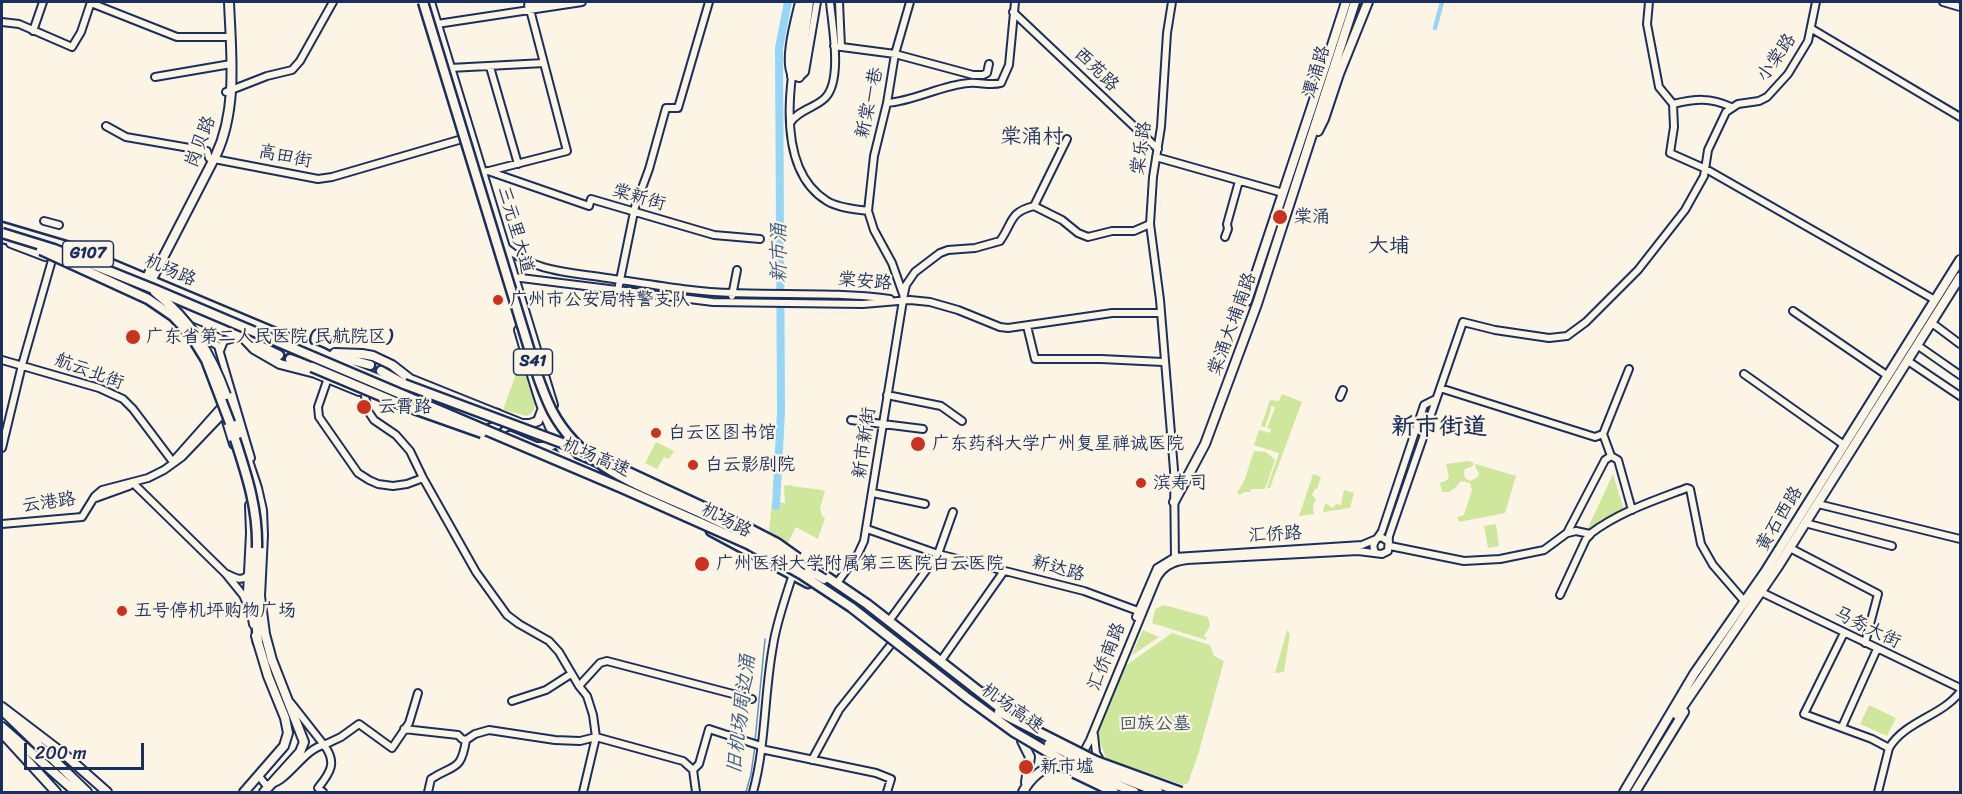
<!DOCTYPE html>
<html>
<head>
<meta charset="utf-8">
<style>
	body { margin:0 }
	#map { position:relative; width:1962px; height:794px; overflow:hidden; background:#fcf5e5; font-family:Sriracha,sans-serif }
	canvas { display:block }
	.frame { position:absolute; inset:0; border:3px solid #1b2f5e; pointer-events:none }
	.scale { position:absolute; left:24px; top:743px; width:120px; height:27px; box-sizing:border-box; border:3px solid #1b2f5e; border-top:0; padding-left:8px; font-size:18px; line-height:21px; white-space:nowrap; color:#1b2f5e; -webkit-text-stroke:4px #fcf5e5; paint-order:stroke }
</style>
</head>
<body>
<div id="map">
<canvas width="1962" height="794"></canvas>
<div class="frame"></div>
<div class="scale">200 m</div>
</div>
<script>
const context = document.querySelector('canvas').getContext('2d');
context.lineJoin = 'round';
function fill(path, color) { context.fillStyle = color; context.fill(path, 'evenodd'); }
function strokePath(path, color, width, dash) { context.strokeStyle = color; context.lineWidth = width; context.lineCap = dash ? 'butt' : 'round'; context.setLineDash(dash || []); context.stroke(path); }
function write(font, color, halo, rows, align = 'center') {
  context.font = font + ' Sriracha,"LXGW WenKai TC",sans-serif'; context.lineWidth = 4.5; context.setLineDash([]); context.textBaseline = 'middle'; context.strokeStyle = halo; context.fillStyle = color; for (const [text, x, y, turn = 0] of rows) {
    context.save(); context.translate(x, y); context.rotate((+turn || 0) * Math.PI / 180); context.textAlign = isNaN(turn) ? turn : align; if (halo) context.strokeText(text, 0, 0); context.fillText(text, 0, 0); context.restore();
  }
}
fill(new Path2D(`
	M523,364L535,402C535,410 533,413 527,416L503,410L518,368Z
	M1282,394L1302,402L1270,488H1267L1279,453L1254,445L1259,430L1270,433L1271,429L1267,428L1275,408L1274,406L1270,407L1271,410L1265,427L1261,426L1270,400L1279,401Z
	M656,442L674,451L669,459L664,457L657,469L645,463Z
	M1254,451L1266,452L1275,460L1265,489H1251L1250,492H1244L1240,495L1237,493L1244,481Z
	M1468,461L1474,463L1473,466L1465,469L1464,472L1465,478L1470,481L1478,477L1479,473L1475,467L1476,464L1516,476L1505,513L1459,522L1457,517L1464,515L1472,490L1470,483L1461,481L1455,488L1449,492H1442L1440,483L1447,480L1449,476L1446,464Z
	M1313,474L1321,477L1317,489H1315L1312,495L1316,499L1313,505L1314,514L1299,516Z
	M1613,474L1625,513L1585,534Z
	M790,485C802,489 812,487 825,491L820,509L822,516L825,518L818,539L796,527L783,552L769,531L772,502L785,503L784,486Z
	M1344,490L1354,493L1350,508L1323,512L1325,503L1333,508L1336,504L1341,505Z
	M1496,524L1499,546L1488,548L1484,526Z
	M1164,605L1208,617L1210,626L1204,636L1207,638L1206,640L1152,623L1155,609Z
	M1143,630L1159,637L1131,656Z
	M1287,630L1290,634L1284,672L1275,673Z
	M1172,633L1210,645L1214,656L1224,661L1198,755L1188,783L1183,785L1106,759L1097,732L1125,666Z
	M1869,705L1896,718L1887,736L1860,724Z`), '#cfe79c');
strokePath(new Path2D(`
	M755,741L765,639
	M746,792L751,774L755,746`), '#6493b9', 1.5);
strokePath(new Path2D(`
	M1435,28L1442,2`), '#95d6f6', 4.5);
strokePath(new Path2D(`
	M776,506L781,412L779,48L788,2`), '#95d6f6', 8);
const minor = new Path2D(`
	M799,2C795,20 783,60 792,76C787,117 786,176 827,201C838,208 855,209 868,211
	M839,2L841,47
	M1172,2L1167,33L1161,127L1153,177L1150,224L1160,300L1174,470L1175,562
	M1649,2L1647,24L1659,87L1673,104L1674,127L1670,153L1706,169L1935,300
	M1943,2L1960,7
	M91,3L177,37H230
	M528,6L560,2
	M1013,12L1158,149
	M2,22L19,24L72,47L81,32L91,2
	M437,24L582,2
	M1812,29L1960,117
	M33,31L43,2
	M834,46L895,54L973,75H983L987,73L989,64
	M490,67L518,164
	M450,68L544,63
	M155,77L231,64
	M796,77L802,75L805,72L817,2
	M226,92L267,76L292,70L300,61L333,2
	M887,103C915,101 941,85 969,83C980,82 991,86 1001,83L1009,65L1015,2
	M1673,104C1695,99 1710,97 1731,107
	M791,122C798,110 815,108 825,98C843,80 832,25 830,2
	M106,126L126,137L207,151L209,158L318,179L332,177L462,139
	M1156,157L1283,193
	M489,171L567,151L528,2
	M483,172L488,171L589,206L591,199L714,235L760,239
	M1034,206L1067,139
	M44,221L59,225
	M1225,237L1228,229L1227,224L1239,181
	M504,246C533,272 569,272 607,278C649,284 692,292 734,293C786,295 838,292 890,299
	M513,277L713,302L863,304L910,300L930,302L958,310L1000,327L1008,328L1112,313H1160
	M618,290L635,207L649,169L666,108H678L709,2
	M903,294L892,263L874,230L868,211L874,156L887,103L895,54L910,2
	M732,296L737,270
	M1793,311L1888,376
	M1932,323L1960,344
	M1027,326L1035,359H1101L1163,362
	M1917,345L1960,375
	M200,348L205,342L210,341L218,346L251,458
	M220,351L224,341L238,337
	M2,360L99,388L123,399L133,409L173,462
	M1908,361L1960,396
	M1744,374L1844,445
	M328,378L318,407L319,417L358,473L369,480L378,484L393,486L407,484L423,478
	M1440,388L1595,437L1603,434L1629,369
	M364,391L368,411L374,420L396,435L410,451L423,478L476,572L507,615L519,624L549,641L559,652L579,686L587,696L593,715L596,737L583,792
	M887,395L941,406L962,421
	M1340,397L1343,390
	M851,420L923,429
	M1603,434L1611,456
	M2,448L22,365L54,253
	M175,459L222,406
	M133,483L226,574L243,595L248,606
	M873,493L925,504
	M93,499L129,486L133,483
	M1818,504L1960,539
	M1805,523L1892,546
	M2,524L82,517L95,496L102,490L148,478L164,470L182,457L224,413
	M867,529L938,554L1084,591L1138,611
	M1568,533L1576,531L1590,534C1619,512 1653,501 1687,488L1690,489L1701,544L1713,565L1745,602
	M1390,546L1464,561L1500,559L1544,550L1567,533L1605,460L1611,456L1618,460L1632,510
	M1790,548L1878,594L1865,643
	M1376,553C1369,544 1378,539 1382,531L1424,405L1436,399
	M227,574C236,578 243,583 249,573
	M837,583L858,554L864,541L904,294L906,285L915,272L940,253L948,250L975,248L1000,241C1013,223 1009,212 1034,206L1062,220L1078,233L1088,237L1112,231H1134L1150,224
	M1761,592L1960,688
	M1560,595L1586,539L1590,535
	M1136,617L1157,568L1175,557L1362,545L1381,537L1389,542
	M889,621L938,554L953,512
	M1844,633L1804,714L1872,739L1889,748
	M940,662L1004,571
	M579,686L600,663L607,661L752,699
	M512,701L546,690L571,674
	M1842,727L1877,649
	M404,729L458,735L462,739L466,740
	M1094,735L1096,753L1101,762
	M761,749L876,773L891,779L887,792
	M1081,757L1090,740L1156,580C1162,567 1172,562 1187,560L1358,551L1382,554L1388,551L1389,536L1463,322L1495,330L1549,338L1567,336L1586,322L1638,270L1685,210L1704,176L1708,150L1726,112L1738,104L1759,101L1767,97L1788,74L1808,41L1816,2
	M812,760L839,710L893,642
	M693,770L699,764L709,729L761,746
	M259,776L265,784C285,788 302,749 324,745L291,703
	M323,792L318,788C331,772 337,762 324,745L341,737L359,724L392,748L409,723L418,693
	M428,792L431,779C454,764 461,772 466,740L475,734L489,730L555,740L580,741L596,737L683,761L693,770L696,792
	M753,792C766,745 764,694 773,646C776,624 786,596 793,574
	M1878,792L1889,748C1905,721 1942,716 1960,692`);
const major = new Path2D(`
	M430,2L553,405
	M792,76L798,30L803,2
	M799,77L809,2
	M1318,131L1324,119L1339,74L1368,2
	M11,243L45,256
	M146,279L156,260
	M151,281L216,155C238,108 231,52 229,2
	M1247,301C1280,201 1314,102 1346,2
	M178,311L241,337
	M233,327L254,349L280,364L315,373L359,391L370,389L375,386
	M519,330C531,369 544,431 570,460
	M335,353L362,354L373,356L392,365L410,379L522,424
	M226,395L257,488L262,510L263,535L260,596L265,634L272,660L304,742L300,752L264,792
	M226,418L234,444
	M521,424H530L538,421L543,408
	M538,447H547L554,444L559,422
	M1174,502L1205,444L1257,304L1355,2
	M250,505L251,533L248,593L254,624
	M2,707L65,755L107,792
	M4,712L87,792
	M1677,715L1777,568L1960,277
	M2,727L76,792
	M2,733L56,792
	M1022,741L1030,757L1026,782
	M244,792L284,746L288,733L285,718L268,676L256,636
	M1023,792C1029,780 1045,763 1060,766C1067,767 1073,771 1079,772
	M1624,792L1694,674L1765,572L1960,260
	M1635,792L1684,712`);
const highway = new Path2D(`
	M2,227L73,248L323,353L353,369L449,407
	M2,238L22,242
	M84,266L222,322
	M246,339L279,355
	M333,355L370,365
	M290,359L312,367
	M381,371L404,384
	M490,429L497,425L499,419L497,414
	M510,436L606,477
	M711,531L808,583
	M257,548L254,595L258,642
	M817,570L867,604L1008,714
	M987,692L1014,711L1025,725`);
strokePath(minor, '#1b2f5e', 10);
strokePath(major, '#1b2f5e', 12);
strokePath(highway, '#1b2f5e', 13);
strokePath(minor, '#fcf5e5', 6);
strokePath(major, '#fcf5e5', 8);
strokePath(highway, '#fcf5e5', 8);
const majorBridge = new Path2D(`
	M155,292C190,320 211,353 226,395`);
const highwayBridge = new Path2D(`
	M423,2L535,368C540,383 545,397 552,411C583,470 647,488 703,514C745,533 785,555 824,579
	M2,233L54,249L156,290L622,488L748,544L801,574L851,607L966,697L1014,732L1070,765L1134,792
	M41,250L148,299L173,316L190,334L206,360L230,423
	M312,367L400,404L482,433
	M404,384L578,449
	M235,439C247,476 258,509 257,548
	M598,458L746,527L777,543L798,558
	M999,712L1096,761L1181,792
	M1049,744L1096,768L1158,792
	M1074,773L1114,792`);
strokePath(majorBridge, '#1b2f5e', 12, []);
strokePath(highwayBridge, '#1b2f5e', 13, []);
strokePath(majorBridge, '#fcf5e5', 8);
strokePath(highwayBridge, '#fcf5e5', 8);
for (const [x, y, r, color] of [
	[1280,217,8,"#c8321e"],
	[498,300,6,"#c8321e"],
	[133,337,8,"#c8321e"],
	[364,407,8,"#c8321e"],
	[656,433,6,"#c8321e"],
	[918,444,8,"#c8321e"],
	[693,465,6,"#c8321e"],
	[1141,483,6,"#c8321e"],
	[702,564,8,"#c8321e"],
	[122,611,6,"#c8321e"],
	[1026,767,8,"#c8321e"]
]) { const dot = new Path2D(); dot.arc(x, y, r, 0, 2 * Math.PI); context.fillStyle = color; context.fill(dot); strokePath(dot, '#fcf5e5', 2); }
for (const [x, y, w] of [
	[88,254,51],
	[533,362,39]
]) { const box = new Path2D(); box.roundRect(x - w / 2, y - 13, w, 26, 4.5); context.fillStyle = '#fcf5e5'; context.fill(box); strokePath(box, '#1b2f5e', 1.5); }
write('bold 16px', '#1b2f5e', null, [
	["G107",88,254],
	["S41",533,362]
]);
write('18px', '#1b2f5e', '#fcf5e5', [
	["小棠路",1777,58,-55],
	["西苑路",1096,70,44],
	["潭涌路",1317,72,-73],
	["新棠一巷",870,103,-78],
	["岗贝路",201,142,-69],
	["棠乐路",1142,148,-82],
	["高田街",285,157,11],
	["棠新街",639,198,16],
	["三元里大道",515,230,74],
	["机场路",170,271,23],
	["棠安路",865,282,5],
	["棠涌大埔南路",1233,324,-70],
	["航云北街",89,372,20],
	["新市新街",865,443,-82],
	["机场高速",596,458,23],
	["云港路",49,503,-8],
	["黄石西路",1780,519,-59],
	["机场路",726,521,27],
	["汇侨路",1275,535,-3],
	["新达路",1058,569,15],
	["马务大街",1867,628,26],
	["汇侨南路",1107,657,-68],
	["机场高速",1012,709,35]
]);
write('18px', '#1b2f5e', '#fcf5e5', [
	["棠涌",1294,217],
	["广州市公安局特警支队",510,300],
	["广东省第二人民医院(民航院区)",146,337],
	["云霄路",378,407],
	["白云区图书馆",668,433],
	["广东药科大学广州复星禅诚医院",932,444],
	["白云影剧院",705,465],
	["滨寿司",1153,483],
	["广州医科大学附属第三医院白云医院",716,564],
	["五号停机坪购物广场",134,611],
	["新市墟",1040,767]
], 'left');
write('18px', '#3f546a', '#fcf5e5', [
	["回族公墓",1155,724]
]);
write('italic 20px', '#3a5984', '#fcf5e5', [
	["新市涌",780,253,-90],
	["旧机场周边涌",742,714,-83]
]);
write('21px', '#1b2f5e', '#fcf5e5', [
	["棠涌村",1032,138],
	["大埔",1389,247]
]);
write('bold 24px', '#1b2f5e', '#fcf5e5', [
	["新市街道",1439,428]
]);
</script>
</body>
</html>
